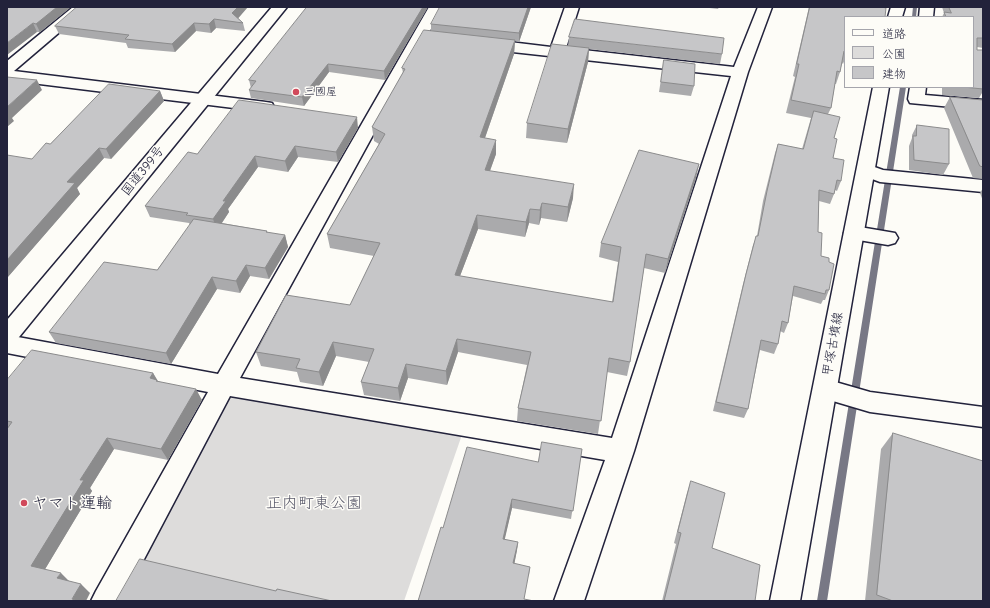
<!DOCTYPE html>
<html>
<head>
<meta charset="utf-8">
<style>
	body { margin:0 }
	#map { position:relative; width:990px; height:608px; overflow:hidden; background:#fdfcf7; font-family:"Comic Neue","Klee One",sans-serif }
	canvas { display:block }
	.frame { position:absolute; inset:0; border:8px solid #22223b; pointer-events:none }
	.legend { position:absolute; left:844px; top:16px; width:130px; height:72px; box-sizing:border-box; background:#fdfcf7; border:1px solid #a5a5ac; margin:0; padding:5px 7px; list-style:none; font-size:12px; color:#22223b }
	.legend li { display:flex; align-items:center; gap:8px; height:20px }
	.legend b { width:20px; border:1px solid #a5a5ac }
</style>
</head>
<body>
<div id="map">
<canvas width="990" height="608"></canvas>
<div class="frame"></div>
<ul class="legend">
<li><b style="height:5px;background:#fdfcf7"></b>道路</li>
<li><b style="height:11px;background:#dddcdb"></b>公園</li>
<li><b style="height:11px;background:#c6c6c8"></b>建物</li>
</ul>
</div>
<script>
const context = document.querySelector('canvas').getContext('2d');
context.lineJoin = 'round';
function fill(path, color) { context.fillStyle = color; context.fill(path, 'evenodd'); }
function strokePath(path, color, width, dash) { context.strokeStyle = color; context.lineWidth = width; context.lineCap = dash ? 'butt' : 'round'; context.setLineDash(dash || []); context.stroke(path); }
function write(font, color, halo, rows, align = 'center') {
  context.font = font + ' "Comic Neue","Klee One",sans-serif'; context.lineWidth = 3; context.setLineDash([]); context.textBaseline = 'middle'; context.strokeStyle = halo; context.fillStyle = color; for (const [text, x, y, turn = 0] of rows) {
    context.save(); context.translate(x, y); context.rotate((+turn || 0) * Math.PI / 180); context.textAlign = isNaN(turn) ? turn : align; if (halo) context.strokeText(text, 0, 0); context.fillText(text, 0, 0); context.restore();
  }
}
fill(new Path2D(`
	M225,387L464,429L404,601H306L134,560Z`), '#dddcdb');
fill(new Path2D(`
	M913,7H917L916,17H912Z
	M900,87H906L827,601H817Z`), '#787885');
const minor = new Path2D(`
	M73,7H89L14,71L266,102L272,103L274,107L272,111L266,112L7,80V61Z
	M429,7H443L240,378L612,438L731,76L485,49L480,47L477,44L480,41L485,39L551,47L565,7H579L566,48L734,67L758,7H772L748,72L634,451L584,601H554L605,460L230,396L122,601H91L96,591L208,392L7,353V335L218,374Z
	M920,7H934L933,17H919Z
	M910,87H926L925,95L983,100V110L910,103L908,99Z
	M866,164L883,170L983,180V192L880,182L859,174L857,170L859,166Z
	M854,226L895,233L898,238L895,243L888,245L847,238L844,233L847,228Z
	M825,379L870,392L983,407V427L870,412L816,396L813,389L816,382Z`);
const major = new Path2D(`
	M891,7H905L902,17H888Z
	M873,87H889L800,601H770Z`);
const highway = new Path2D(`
	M272,7H287L15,342L7,345V320Z`);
strokePath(minor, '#22223b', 3);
strokePath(major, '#22223b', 3);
strokePath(highway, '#22223b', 3);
fill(minor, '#fdfcf7');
fill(major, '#fdfcf7');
fill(highway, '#fdfcf7');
fill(new Path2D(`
	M7,7H71L40,32H37Z
	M307,7H428L385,80L329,72L304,106L251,98L249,90L251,88L249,80Z
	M531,7L519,42L515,41L514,54L485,138L496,154L490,171L573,198L567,222L541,218L539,225L529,223L525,237L478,229L460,276L612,302L618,262L599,257L601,243L696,178L665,273L644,268L630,362L627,376L607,372L598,434L517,421L518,408L527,365L458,352L447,385L408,378L400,401L364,395L361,382L369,362L336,356L323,386L300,382L297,372L261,366L256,352L350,305L374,256L330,248L327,234L379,144L374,141L372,127L403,73L402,68L431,31V24Z
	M701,7H719L718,9Z
	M809,7H882L845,17V59L843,64L842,63L840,72L836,84H835L831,108L828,114L834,138L833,158L841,181L837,191L835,190L834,194L830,204L819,201L818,232L821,256L829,262V290L825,300H823L821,304L793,296L788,323L784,333L780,331L778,344L774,354L760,350L748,409L744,418L713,411L743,284L753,245L757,236L763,201L775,153L778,144L802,149L811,118L786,113L795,77L793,76Z
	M942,7H983V48L977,47V50H983V93H982L979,98L942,95V87H973V17H942L944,13Z
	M238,18L243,23L245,31L216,28L211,33L196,31L175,52L128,48L126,43L59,34L55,26Z
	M569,37L722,54L720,64L589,49L588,62L567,143L526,138L527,123L568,46Z
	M664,60L694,86L691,96L659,92Z
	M160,91L164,101L111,159L104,158L77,188L80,194L7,278L32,159L50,144Z
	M950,97L983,100V179L973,178L944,108Z
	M917,125L949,164L943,175L909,170V146L912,138V135Z
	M358,128L338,162L298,157L288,172L258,167L228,209L229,212L222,223L267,231L268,233L285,235L288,247L269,279L250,276L240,293L217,289L171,364L56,343L49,332L157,270L190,225L189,223L150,217L145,206L197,154Z
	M983,188V201L980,193Z
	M153,373L158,381L202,400L168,460L114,449L90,488L92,491L45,569L69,581L90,593L7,601V380Z
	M893,433L983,601H865L881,449Z
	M582,449L571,519L512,508L504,540L518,542L517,550L514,564L530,567L529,575L418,601L443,528Z
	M691,481L712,548L755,601H662L676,544L674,543L687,493Z`), '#aaaaac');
fill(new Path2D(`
	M57,7H71L40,32L36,24Z
	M238,7H248L235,22L232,13Z
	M423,7H428L385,80L384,71Z
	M528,7H531L519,42V33Z
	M214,19L216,28L211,33L209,24Z
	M33,23L37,32L7,55V43Z
	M194,23L196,31L175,52L172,44Z
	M515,40L514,54L480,152V137Z
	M589,48L588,62L567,143L568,129Z
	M328,64L329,72L304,106L302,97Z
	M37,80L42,90L12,118L14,121L7,127V107Z
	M160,91L164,101L111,159L106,149Z
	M357,117L358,128L338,162L336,152Z
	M496,140V154L485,184V170Z
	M295,146L298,157L288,172L285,161Z
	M99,148L104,158L77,188L80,194L7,278V260L67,182Z
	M255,156L258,167L228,209L229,212L217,230L213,219L223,201Z
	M699,164L696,178L665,273L668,259Z
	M574,184L573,198L567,222L568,207Z
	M542,203L541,218L539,225L540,210Z
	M530,209L529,223L525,237L526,222Z
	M477,215L478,229L455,289V275Z
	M285,235L288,247L269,279L265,268Z
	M246,265L250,276L240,293L236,281Z
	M212,277L217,289L171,364L166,353Z
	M457,339L458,352L447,385L446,371Z
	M333,342L336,356L323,386L319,372Z
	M406,364L408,378L400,401L398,388Z
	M153,373L157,380L163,391L150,378Z
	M196,389L202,400L168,460L161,449Z
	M107,438L114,449L90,488L92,491L41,576L31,566L80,480Z
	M512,499V508L503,547V539Z
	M518,542L517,550L513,571V563Z
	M61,573L70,582L57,578Z
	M81,584L90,593L86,601H74L72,599Z`), '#8b8b8c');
const building = new Path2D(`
	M7,7H57L36,24L33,23L7,43Z
	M77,7H238L232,13L243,23L214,19L209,24L194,23L172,44L125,39L129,35L55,26Z
	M307,7H423L384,71L328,64L302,97L249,90L256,81L249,80Z
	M440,7H528L519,33L431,24Z
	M810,7H882L886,8L885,17H845V51H844L840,72L837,71L831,108L791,100L799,64H797Z
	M949,7H983V38H977V50H983V89L963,87H973V17H946L944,12L951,13Z
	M575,19L724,38L722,54L569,37Z
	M424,30L515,40L480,137L496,140L485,170L574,184L568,207L542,203L540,210L530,209L526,222L477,215L455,275L613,302L621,247L601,243L639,150L699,164L668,259L646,254L630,362L609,358L601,421L518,408L531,352L457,339L446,371L406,364L398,388L361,382L374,349L333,342L319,372L296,368L300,359L256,352L286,295L350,305L380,243L327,234L385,134L372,127L405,69L402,68Z
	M552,44L589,48L568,129L527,123Z
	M664,60L695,64L694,86L661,82Z
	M7,77L37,80L7,107Z
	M109,84L160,91L106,149L99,148L67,182L75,183L7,260V155L32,159L46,143L50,144Z
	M950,97L983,100V167L980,166Z
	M239,100L357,117L336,152L295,146L285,161L255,156L223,201H226L213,219L186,215L188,213L145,206L188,152L197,154Z
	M814,111L840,117L834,138L837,139L833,158L844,160L841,181L837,180L834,194L819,190L818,232L822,233L821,256L829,258V262L834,264L829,290H826L825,294L794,286L788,323L782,321L778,344L761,340L748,409L716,402L746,274L756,236H758L767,191L778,144L803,149Z
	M917,125L949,129V164L914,160L913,136H916Z
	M194,219L267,231L266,232L285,235L265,268L246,265L236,281L212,277L166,353L49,332L104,262L157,270Z
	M32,350L153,373L150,378L157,380L156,381L196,389L161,449L107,438L80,480H84L31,566L61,573L57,578L81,584L72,599L79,601H7V429L12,422L7,421V380Z
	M893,433L983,461V601H893L877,595Z
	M542,442L582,449L573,511L512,499L503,539L518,542L513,563L530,567L524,599L534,601H418L441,527L443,528L467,447L538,462Z
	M691,481L725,493L712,548L760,565L755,601H664L681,533L678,532Z
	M140,559L276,591L277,589L332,601H116Z`);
fill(building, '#c6c6c8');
strokePath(building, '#8b8b8c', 1);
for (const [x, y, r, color] of [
	[296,92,4,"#d1495b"],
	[24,503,4,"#d1495b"]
]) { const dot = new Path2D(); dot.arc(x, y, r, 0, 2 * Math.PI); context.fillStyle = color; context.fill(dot); strokePath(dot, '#fdfcf7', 1.5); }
write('11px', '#22223b', '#fdfcf7', [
	["三國屋",304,92]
], 'left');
write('13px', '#22223b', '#fdfcf7', [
	["国道399号",143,171,-51],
	["甲塚古墳線",833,344,-80]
]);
write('16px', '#22223b', '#fdfcf7', [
	["ヤマト運輸",32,503]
], 'left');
write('16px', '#5a5a6b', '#fdfcf7', [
	["正内町東公園",314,503]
]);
</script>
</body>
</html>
